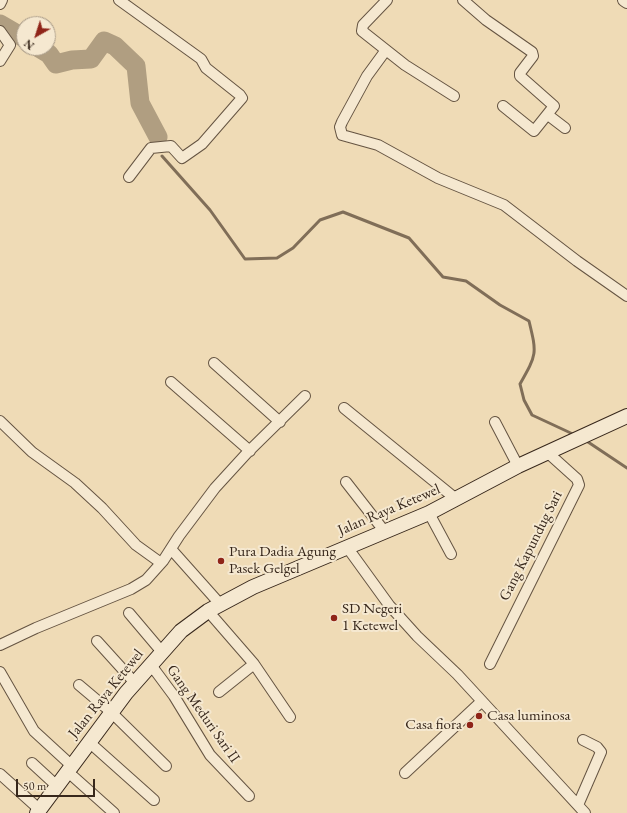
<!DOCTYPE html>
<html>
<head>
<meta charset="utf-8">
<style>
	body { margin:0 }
	#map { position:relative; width:627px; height:813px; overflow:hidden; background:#efdbb6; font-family:"EB Garamond",serif }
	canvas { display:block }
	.north { position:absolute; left:16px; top:16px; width:40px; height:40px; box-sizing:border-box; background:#f5e8d0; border:1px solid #a99b88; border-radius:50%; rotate:219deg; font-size:11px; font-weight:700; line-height:16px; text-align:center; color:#37271b }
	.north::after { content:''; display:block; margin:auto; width:14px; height:18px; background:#8f2418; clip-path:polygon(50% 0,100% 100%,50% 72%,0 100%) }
	.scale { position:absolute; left:16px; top:779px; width:79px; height:18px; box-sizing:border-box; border:2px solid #37271b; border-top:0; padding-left:5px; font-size:12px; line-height:14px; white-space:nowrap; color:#37271b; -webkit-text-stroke:3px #f5e8d0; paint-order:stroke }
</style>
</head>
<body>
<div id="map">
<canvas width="627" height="813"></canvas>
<div class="north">N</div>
<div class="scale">50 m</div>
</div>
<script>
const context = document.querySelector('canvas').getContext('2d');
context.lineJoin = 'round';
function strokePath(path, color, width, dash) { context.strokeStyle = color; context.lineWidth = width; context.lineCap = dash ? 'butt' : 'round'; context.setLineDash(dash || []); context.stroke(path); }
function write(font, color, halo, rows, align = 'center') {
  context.font = font + ' "EB Garamond",serif'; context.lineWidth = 4; context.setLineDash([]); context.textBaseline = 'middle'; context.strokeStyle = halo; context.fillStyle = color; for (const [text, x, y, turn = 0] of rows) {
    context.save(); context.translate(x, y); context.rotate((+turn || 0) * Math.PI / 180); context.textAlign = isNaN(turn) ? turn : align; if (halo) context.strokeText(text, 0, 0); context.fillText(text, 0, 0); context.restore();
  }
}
strokePath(new Path2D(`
	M162,156L210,210L245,259L277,258L293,248L320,220L343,212L409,238L443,277L466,281L500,305L529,321C537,354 537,354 520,384L524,400L532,415L575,435
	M585,440L627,468`), '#806e58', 3);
strokePath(new Path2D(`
	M0,24L24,38
	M39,48L49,54L56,64L72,60L91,59L104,41L115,46L136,66L140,103L158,137`), '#b09e81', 19);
const minor = new Path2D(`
	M119,0L201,59L206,68L240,95L242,98L202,144L182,158L171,146L151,148L129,177
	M387,0L363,25L362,31L405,65L454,96
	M463,0L486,20L532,52L533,56L520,73V76L554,106L534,131L503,106
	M0,4L2,0
	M0,31L10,45L0,61
	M386,50L367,76L342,122L340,127L342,135L378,145L438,178L504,205L577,261L627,296
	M548,115L565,128
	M214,363L280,422
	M171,382L250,451
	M344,408L456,499
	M0,421L32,452L75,483L102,508L136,545L161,563
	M495,422L518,466
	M346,482L385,532
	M429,513L451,554
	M347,547L389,605L417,636L457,674L585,813
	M171,549L220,604
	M208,611L254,664L290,717
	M129,613L162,652
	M97,641L135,683
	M0,645L36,628L131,589L146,580L163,561L179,536L215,488L247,453L305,396
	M490,664L579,485L577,479L547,452
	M151,665L174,696L210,755L249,796
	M0,672L34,731L71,765
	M79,685L111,712L166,766
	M219,692L254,664
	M89,742L154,800
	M32,763L57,786
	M67,771L114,813
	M405,773L482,701
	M0,774L40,810
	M578,805L601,752L597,747L583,740`);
const tertiary = new Path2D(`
	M624,0L627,2`);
const secondary = new Path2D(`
	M37,813L126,693L181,631L208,611L253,587L429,513L518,466L627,416`);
strokePath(minor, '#655442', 12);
strokePath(tertiary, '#655442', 14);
strokePath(secondary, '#37271b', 16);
strokePath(minor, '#f5e8d0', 10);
strokePath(tertiary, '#f5e8d0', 12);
strokePath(secondary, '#f5e8d0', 14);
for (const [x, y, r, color] of [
	[221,561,4,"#8f2418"],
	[334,618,4,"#8f2418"],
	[479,716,4,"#8f2418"],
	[470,725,4,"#8f2418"]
]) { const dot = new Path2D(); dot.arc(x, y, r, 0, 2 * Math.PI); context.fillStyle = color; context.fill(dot); strokePath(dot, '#f5e8d0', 1.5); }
write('15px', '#37271b', '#f5e8d0', [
	["Jalan Raya Ketewel",389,510,-23],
	["Gang Kapundug Sari",531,546,-63],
	["Jalan Raya Ketewel",106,694,-51],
	["Gang Meduri Sari II",203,714,55]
]);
write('15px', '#37271b', '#f5e8d0', [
	["Pura Dadia Agung",229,552],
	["Pasek Gelgel",229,569],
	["SD Negeri",342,609],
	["1 Ketewel",342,626],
	["Casa luminosa",487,716],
	["Casa fiora",462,725,"right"]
], 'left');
</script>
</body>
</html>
